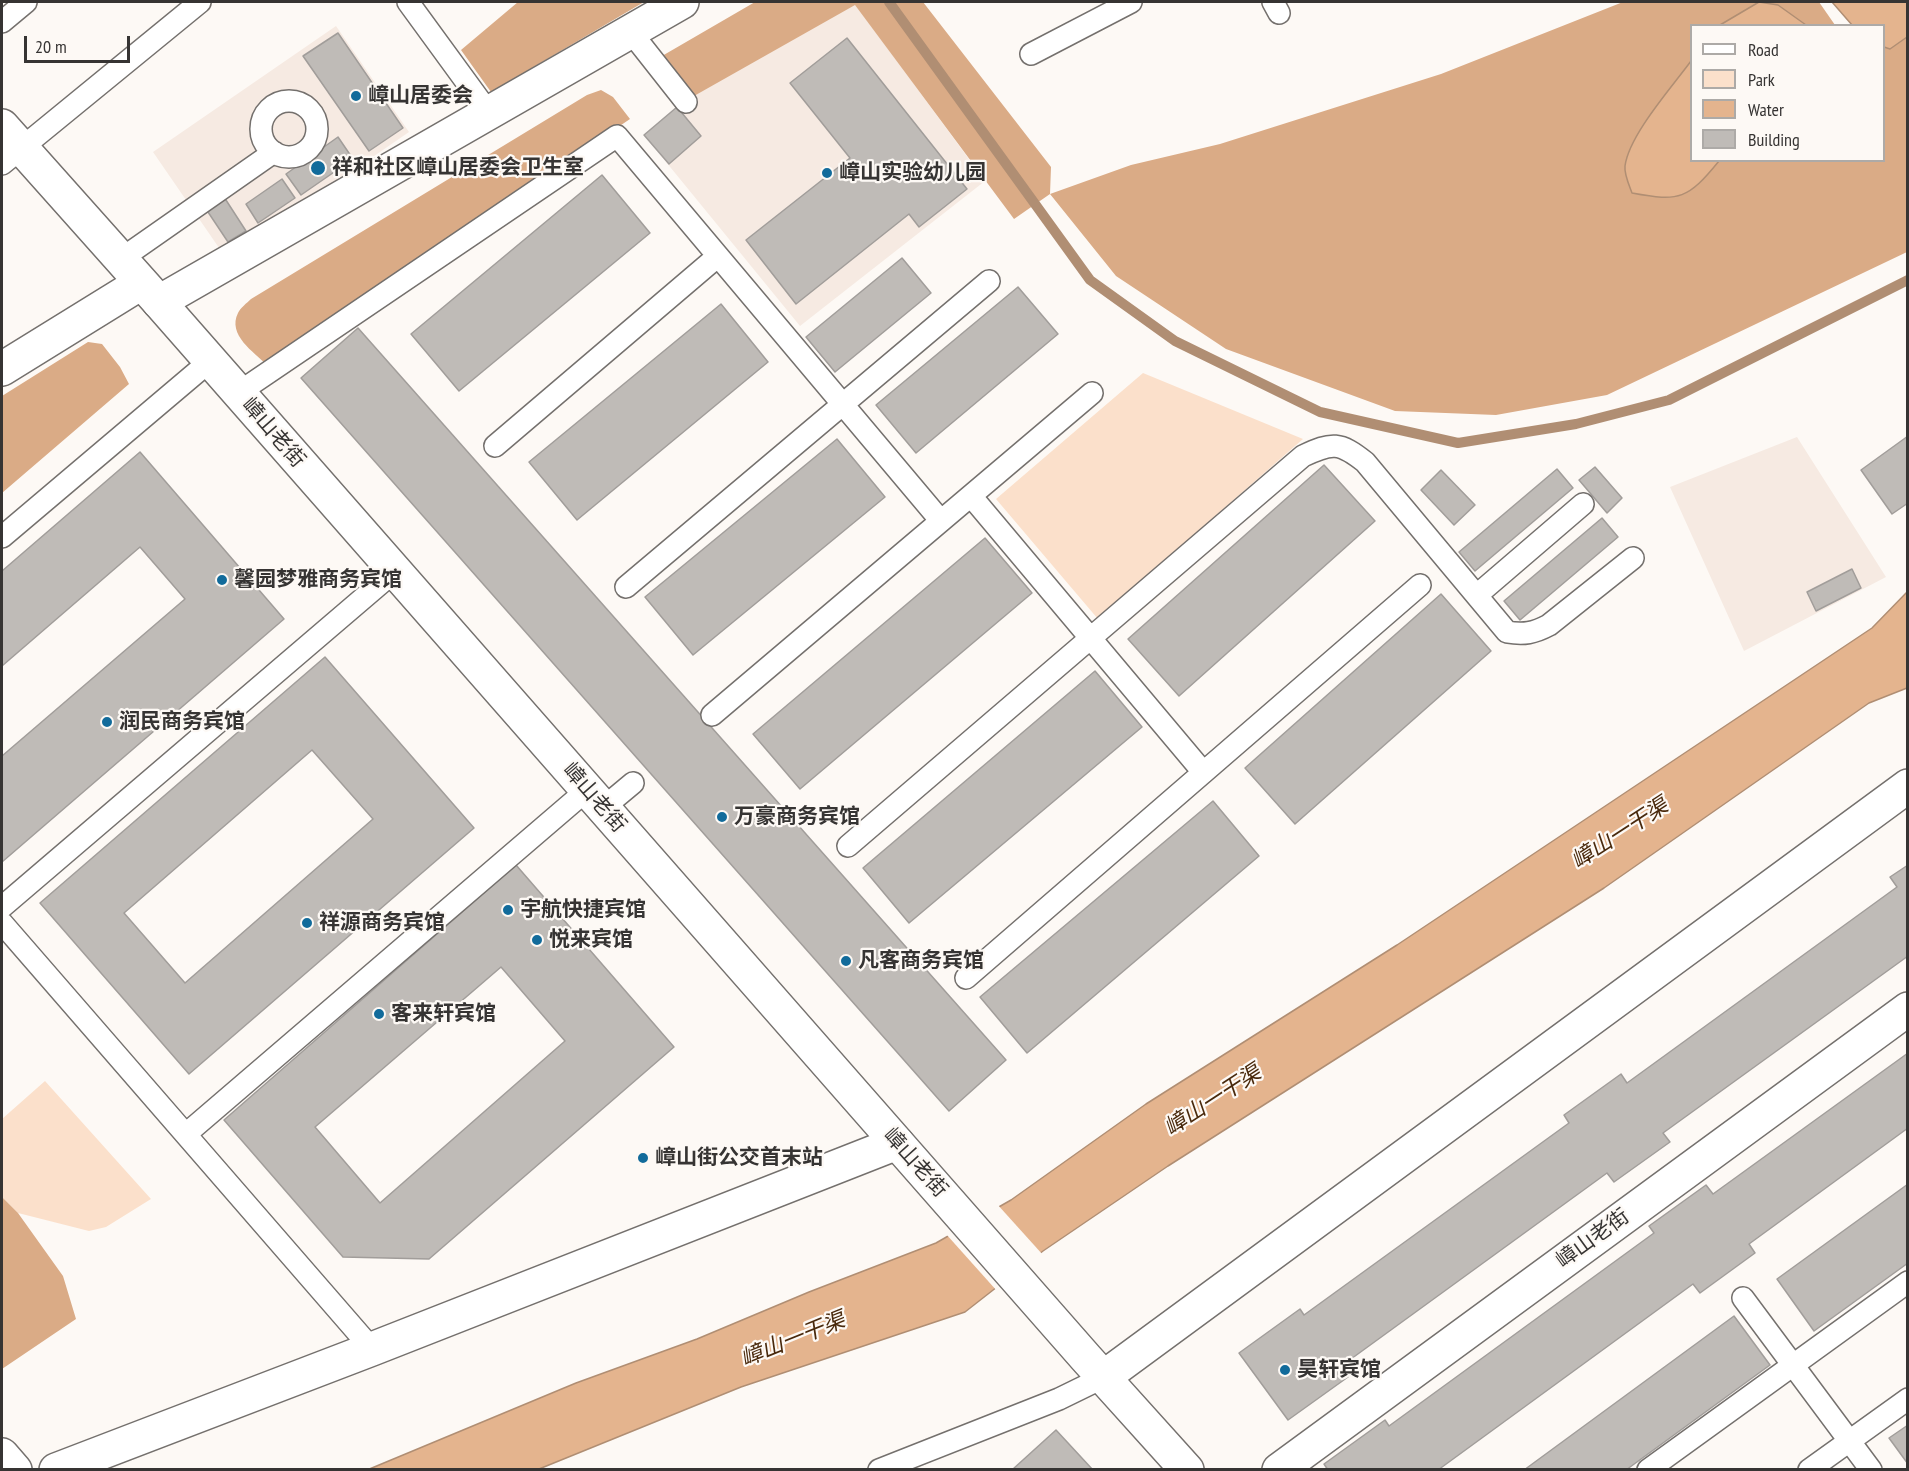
<!DOCTYPE html>
<html>
<head>
<meta charset="utf-8">
<style>
	body { margin:0 }
	#map { position:relative; width:1909px; height:1471px; overflow:hidden; background:#fdf9f5; font-family:"PT Sans Narrow",sans-serif }
	canvas { display:block }
	.frame { position:absolute; inset:0; border:3px solid #363433; pointer-events:none }
	.legend { position:absolute; left:1690px; top:24px; width:195px; height:138px; box-sizing:border-box; background:#fdf9f5; border:2px solid #adaaa7; margin:0; padding:8px 10px; list-style:none; font-size:18px; color:#363433 }
	.legend li { display:flex; align-items:center; gap:12px; height:30px }
	.legend b { width:30px; border:2px solid #adaaa7 }
	.scale { position:absolute; left:24px; top:36px; width:106px; height:27px; box-sizing:border-box; border:3px solid #363433; border-top:0; padding-left:8px; font-size:18px; line-height:21px; white-space:nowrap; color:#363433; -webkit-text-stroke:4px #fdf9f5; paint-order:stroke }
</style>
</head>
<body>
<div id="map">
<canvas width="1909" height="1471"></canvas>
<div class="frame"></div>
<ul class="legend">
<li><b style="height:8px;background:#fff"></b>Road</li>
<li><b style="height:16px;background:#fbe0cb"></b>Park</li>
<li><b style="height:16px;background:#e4b48e"></b>Water</li>
<li><b style="height:16px;background:#bfbbb7"></b>Building</li>
</ul>
<div class="scale">20 m</div>
</div>
<script>
const context = document.querySelector('canvas').getContext('2d');
context.lineJoin = 'round';
function fill(path, color) { context.fillStyle = color; context.fill(path, 'evenodd'); }
function strokePath(path, color, width, dash) { context.strokeStyle = color; context.lineWidth = width; context.lineCap = dash ? 'butt' : 'round'; context.setLineDash(dash || []); context.stroke(path); }
function write(font, color, halo, rows, align = 'center') {
  context.font = font + ' "PT Sans Narrow","Noto Sans SC",sans-serif'; context.lineWidth = 4.5; context.setLineDash([]); context.textBaseline = 'middle'; context.strokeStyle = halo; context.fillStyle = color; for (const [text, x, y, turn = 0] of rows) {
    context.save(); context.translate(x, y); context.rotate((+turn || 0) * Math.PI / 180); context.textAlign = isNaN(turn) ? turn : align; if (halo) context.strokeText(text, 0, 0); context.fillText(text, 0, 0); context.restore();
  }
}
fill(new Path2D(`
	M855,4L985,181L800,326L644,135L710,82Z
	M336,26L409,132L226,258L153,152Z
	M1797,437L1886,577L1744,651L1670,487Z`), '#f6eae2');
fill(new Path2D(`
	M1143,373L1303,439L1098,619L996,499Z
	M45,1081L151,1199L106,1227L89,1231L18,1213L2,1197V1119Z`), '#fbe0cb');
fill(new Path2D(`
	M518,2H644L491,92L461,50Z
	M755,2H923L1051,167L1050,194L1131,165L1220,144L1441,74L1623,2H1819L1835,25L1692,26V160H1884V45L1907,34V252L1607,395L1496,415L1395,411L1226,349L1116,276L1050,194L1014,219L855,5L694,96L662,56Z
	M601,90L613,97L630,119L267,365C254,352 227,335 238,313C240,308 247,303 251,299L587,95Z
	M88,342L102,344L120,367L129,384L2,493V396Z
	M2,1197L18,1213L63,1276L76,1319L2,1369Z`), '#daab86');
const water = new Path2D(`
	M1759,2L1778,5L1806,25H1720Z
	M1832,2H1907V37L1890,49L1884,47V26L1852,25Z
	M1691,61L1692,160L1719,161C1688,199 1680,202 1632,193C1629,185 1624,174 1625,166C1629,135 1672,87 1691,61Z
	M1907,592V688L1869,703L1604,888L1168,1166L1043,1251L965,1312L741,1387L539,1469L367,1470L576,1383L697,1339L809,1292L936,1243L1011,1200L1146,1104L1397,945L1872,628Z`);
fill(water, '#e4b48e');
strokePath(water, '#b08e73', 1.5);
fill(new Path2D(`
	M997,1204L1043,1255L997,1291L946,1234Z`), '#fdf9f5');
strokePath(new Path2D(`
	M889,2L1090,280L1175,341L1320,412L1458,443L1576,424L1669,400L1908,280`), '#b08e73', 10);
const building = new Path2D(`
	M338,33L403,128L369,151L303,56Z
	M847,38L967,189L919,227L909,214L796,304L746,240L850,158L790,83Z
	M677,107L701,136L669,164L644,135Z
	M338,137L353,159L301,195L286,174Z
	M602,175L650,233L459,391L411,334Z
	M282,179L295,198L258,223L246,204Z
	M224,197L246,231L228,242L206,209Z
	M902,258L931,293L835,372L806,337Z
	M1018,287L1058,334L916,453L876,405Z
	M721,304L768,362L577,520L529,462Z
	M358,328L1006,1060L949,1111L301,378Z
	M1908,436V503L1892,514L1861,470Z
	M837,439L885,497L693,655L645,597Z
	M140,452L284,619L2,862V756L185,599L140,547L2,666V571Z
	M1324,465L1375,521L1179,696L1128,639Z
	M1595,467L1622,498L1607,513L1579,480Z
	M1557,469L1573,488L1475,571L1459,552Z
	M1441,470L1475,505L1454,525L1421,490Z
	M1602,518L1618,537L1520,620L1504,601Z
	M985,538L1032,593L800,789L753,734Z
	M1852,569L1861,588L1816,611L1807,592Z
	M1441,594L1491,651L1295,824L1245,768Z
	M325,657L474,828L189,1074L40,903ZM312,750L373,819L185,983L124,913Z
	M1095,671L1142,727L909,923L863,868Z
	M1213,801L1259,856L1027,1053L980,997Z
	M516,865L674,1047L429,1259L343,1257L224,1120ZM501,967L565,1041L380,1203L315,1127Z
	M1908,865V956L1663,1133L1670,1142L1614,1182L1607,1173L1340,1367L1348,1377L1288,1420L1239,1353L1300,1309L1304,1315L1569,1123L1564,1115L1621,1074L1627,1083L1897,887L1890,877Z
	M1908,1053V1128L1749,1244L1755,1253L1700,1293L1693,1284L1438,1470H1328L1324,1464L1385,1420L1389,1426L1654,1233L1649,1226L1706,1185L1713,1194Z
	M1908,1184V1263L1814,1331L1777,1279Z
	M1734,1316L1770,1365L1626,1470H1524Z
	M1908,1425V1464L1889,1438Z
	M1056,1430L1093,1470H1012L1013,1469Z`);
fill(building, '#bfbbb7');
strokePath(building, '#a19d9a', 1.5);
const service = new Path2D(`
	M408,2L489,113
	M1273,2L1279,13
	M2,22L26,2
	M630,31L686,102
	M1031,54L1131,2
	M261 129a28 28 0 1 1 56 0a28 28 0 1 1-56 0Z
	M2,164L200,2
	M121,259L274,152
	M238,393L617,136L941,521
	M495,446L718,256
	M971,496L1203,772
	M2,537L210,361
	M626,587L989,281
	M1477,595L1583,504
	M712,715L1092,393
	M603,808L633,783
	M848,846L1303,456C1332,442 1340,442 1365,462L1507,632C1524,635 1534,633 1549,625L1633,558
	M2,907L395,571
	M2,923L372,1349
	M966,978L1420,585
	M186,1134L587,790
	M1743,1298L1871,1470
	M879,1470L1059,1399L1104,1377
	M1648,1470L1908,1282
	M1809,1470L1908,1399`);
const minor = new Path2D(`
	M159,302L682,2
	M2,369L141,283
	M1104,1377L1908,786
	M56,1470L372,1349L897,1143
	M1279,1470L1908,1009`);
const tertiary = new Path2D(`
	M2,126L159,302L1086,1358L1187,1470`);
const trunk = new Path2D(`
	M2,1455L15,1470`);
strokePath(service, '#74706d', 24);
strokePath(minor, '#74706d', 36);
strokePath(tertiary, '#74706d', 36);
strokePath(trunk, '#74706d', 36);
strokePath(service, '#fff', 21);
strokePath(minor, '#fff', 33);
strokePath(tertiary, '#fff', 33);
strokePath(trunk, '#fff', 33);
for (const [x, y, r, color] of [
	[356,96,6,"#126b9b"],
	[318,168,8,"#126b9b"],
	[827,173,6,"#126b9b"],
	[222,580,6,"#126b9b"],
	[107,722,6,"#126b9b"],
	[722,817,6,"#126b9b"],
	[508,910,6,"#126b9b"],
	[307,923,6,"#126b9b"],
	[537,940,6,"#126b9b"],
	[846,961,6,"#126b9b"],
	[379,1014,6,"#126b9b"],
	[643,1158,6,"#126b9b"],
	[1285,1370,6,"#126b9b"]
]) { const dot = new Path2D(); dot.arc(x, y, r, 0, 2 * Math.PI); context.fillStyle = color; context.fill(dot); strokePath(dot, '#fdf9f5', 2); }
write('bold 21px', '#363433', '#fdf9f5', [
	["嶂山居委会",368,96],
	["祥和社区嶂山居委会卫生室",332,168],
	["嶂山实验幼儿园",839,173],
	["馨园梦雅商务宾馆",234,580],
	["润民商务宾馆",119,722],
	["万豪商务宾馆",734,817],
	["宇航快捷宾馆",520,910],
	["祥源商务宾馆",319,923],
	["悦来宾馆",549,940],
	["凡客商务宾馆",858,961],
	["客来轩宾馆",391,1014],
	["嶂山街公交首末站",655,1158],
	["昊轩宾馆",1297,1370]
], 'left');
write('21px', '#363433', '#fdf9f5', [
	["嶂山老街",273,433,49],
	["嶂山老街",594,798,49],
	["嶂山老街",915,1163,48],
	["嶂山老街",1593,1239,-36]
]);
write('italic 22px', '#49290c', '#fdf9f5', [
	["嶂山一干渠",1620,834,-33],
	["嶂山一干渠",1213,1101,-33],
	["嶂山一干渠",793,1340,-22]
]);
</script>
</body>
</html>
